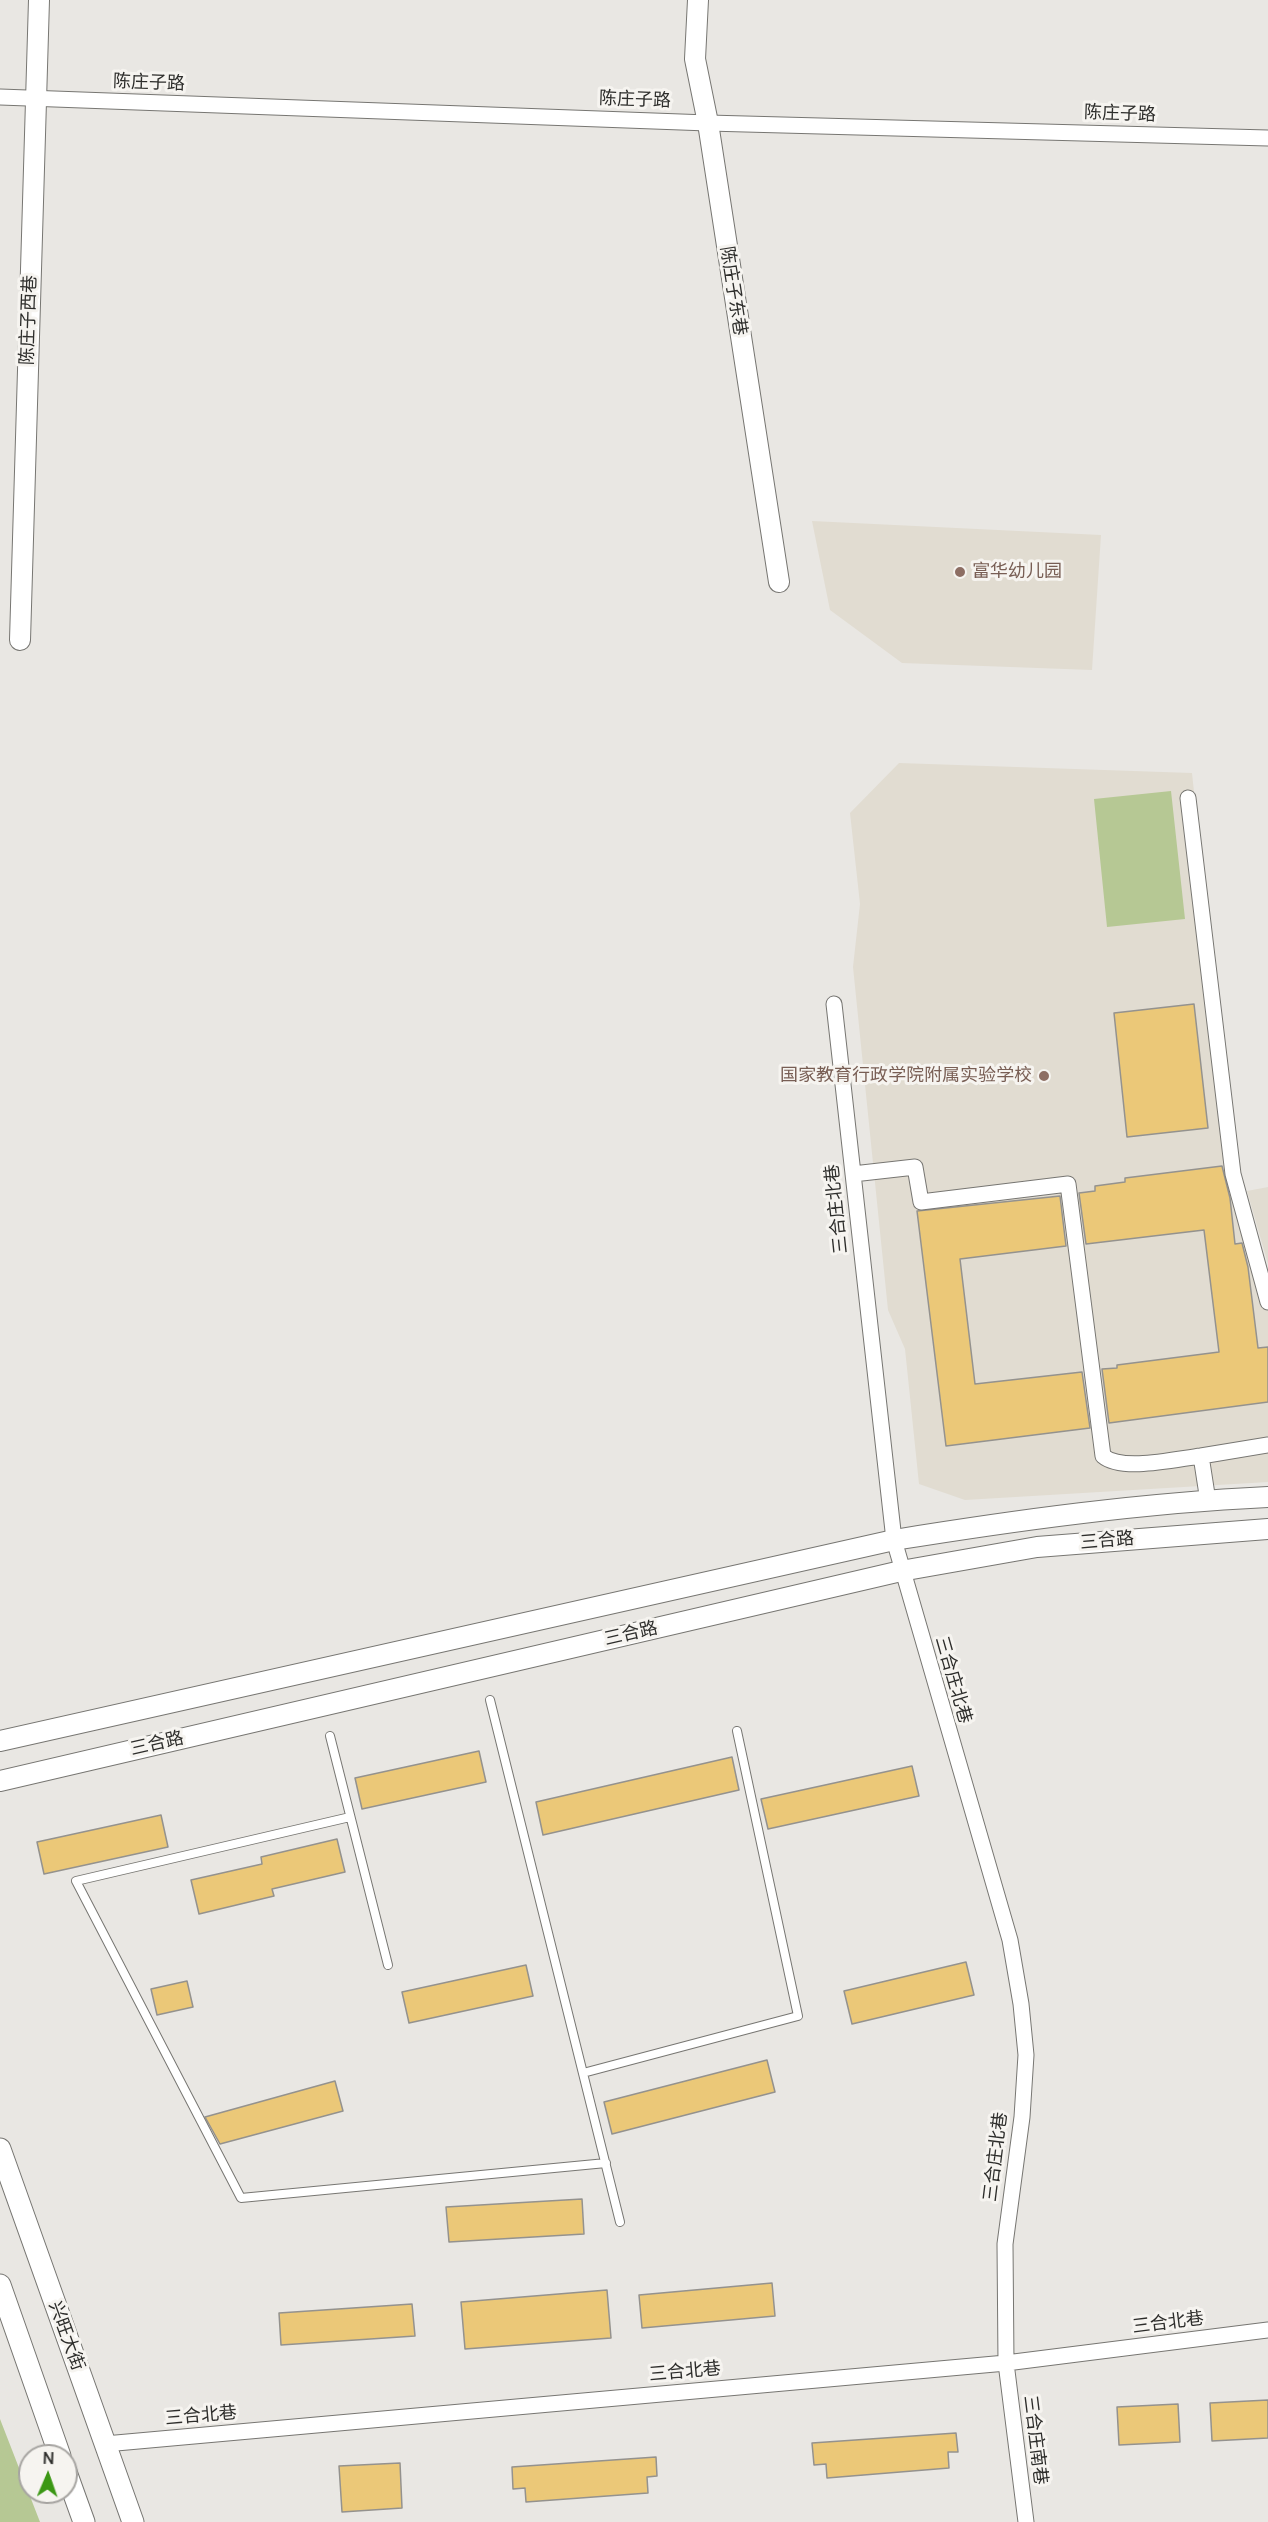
<!DOCTYPE html>
<html>
<head>
<meta charset="utf-8">
<style>
	body { margin:0 }
	#map { position:relative; width:1268px; height:2522px; overflow:hidden; background:#e9e7e3; font-family:Manrope,sans-serif }
	canvas { display:block }
	.north { position:absolute; left:18px; top:2444px; width:60px; height:60px; box-sizing:border-box; background:#f6f4f0; border:2px solid #a6a4a1; border-radius:50%; rotate:2deg; font-size:16px; font-weight:700; line-height:24px; text-align:center; color:#2d2d2b }
	.north::after { content:''; display:block; margin:auto; width:21px; height:27px; background:#3b9714; clip-path:polygon(50% 0,100% 100%,50% 72%,0 100%) }
</style>
</head>
<body>
<div id="map">
<canvas width="1268" height="2522"></canvas>
<div class="north">N</div>
</div>
<script>
const context = document.querySelector('canvas').getContext('2d');
context.lineJoin = 'round';
function fill(path, color) { context.fillStyle = color; context.fill(path, 'evenodd'); }
function strokePath(path, color, width, dash) { context.strokeStyle = color; context.lineWidth = width; context.lineCap = dash ? 'butt' : 'round'; context.setLineDash(dash || []); context.stroke(path); }
function write(font, color, halo, rows, align = 'center') {
  context.font = font + ' Manrope,"Noto Sans SC",sans-serif'; context.lineWidth = 6; context.setLineDash([]); context.textBaseline = 'middle'; context.strokeStyle = halo; context.fillStyle = color; for (const [text, x, y, turn = 0] of rows) {
    context.save(); context.translate(x, y); context.rotate((+turn || 0) * Math.PI / 180); context.textAlign = isNaN(turn) ? turn : align; if (halo) context.strokeText(text, 0, 0); context.fillText(text, 0, 0); context.restore();
  }
}
fill(new Path2D(`
	M812,521L1101,535L1092,670L902,663L830,610Z
	M899,763L1192,773L1236,1185L1268,1290V1482L965,1500L919,1484L905,1349L888,1310L853,967L860,904L850,813Z
	M1268,1187V1264L1247,1191Z`), '#e1dcd1');
fill(new Path2D(`
	M1171,791L1185,919L1107,927L1094,799Z
	M0,2419L40,2522H0Z`), '#b6c894');
const building = new Path2D(`
	M1194,1004L1208,1128L1127,1137L1114,1013Z
	M1222,1166L1230,1198L1235,1244L1242,1243L1248,1267L1258,1348L1268,1347V1402L1109,1423L1102,1369L1117,1368V1365L1219,1352L1204,1230L1086,1244L1079,1193L1095,1191V1186L1125,1182V1178Z
	M1060,1196L1066,1246L960,1259L975,1384L1082,1372L1090,1428L946,1446L917,1211Z
	M479,1751L486,1782L362,1809L355,1778Z
	M732,1757L739,1790L543,1835L536,1802Z
	M912,1766L919,1796L768,1829L761,1799Z
	M161,1815L168,1847L44,1874L37,1842Z
	M337,1839L345,1872L272,1889L274,1896L199,1914L191,1880L262,1864L261,1857Z
	M966,1962L974,1995L852,2024L844,1991Z
	M526,1965L533,1996L409,2023L402,1992Z
	M187,1981L193,2007L157,2015L151,1989Z
	M767,2060L775,2092L612,2134L604,2102Z
	M335,2081L343,2111L220,2144L205,2117Z
	M582,2199L584,2234L449,2242L446,2207Z
	M772,2283L775,2316L642,2328L639,2295Z
	M607,2290L611,2338L465,2349L461,2302Z
	M412,2304L415,2336L281,2345L279,2313Z
	M1268,2400V2438L1212,2441L1210,2403Z
	M1178,2404L1180,2442L1119,2445L1117,2407Z
	M956,2433L958,2452H948L949,2468L827,2478L826,2464L814,2465L812,2443Z
	M656,2457L657,2476L647,2477L648,2493L526,2502L525,2488L513,2489L512,2467Z
	M400,2463L402,2508L342,2512L339,2466Z`);
fill(building, '#ebc878');
strokePath(building, '#94928e', 1.5);
const service = new Path2D(`
	M490,1700L620,2222
	M330,1736L388,1965
	M350,1817L76,1881L241,2198L606,2163
	M583,2073L798,2016L737,1731`);
const minor = new Path2D(`
	M0,97L708,123L1268,138
	M1188,798L1233,1174L1268,1302
	M834,1004L894,1540L1010,1940L1021,2004L1026,2055L1022,2117L1005,2244L1006,2363L1026,2522
	M853,1174L915,1167L921,1202L1068,1184L1103,1456C1122,1472 1176,1459 1201,1456
	M1208,1501L1201,1456L1268,1445
	M105,2444L1006,2363L1268,2330`);
const tertiary = new Path2D(`
	M698,0L695,59L708,123L779,582
	M20,640L39,0
	M0,1741L894,1540C1018,1520 1142,1503 1268,1497
	M0,1781L901,1571L1037,1547L1268,1529`);
const secondary = new Path2D(`
	M0,2149L133,2522
	M0,2285L60,2456
	M66,2472L84,2522`);
strokePath(service, '#777672', 10);
strokePath(minor, '#777672', 17);
strokePath(tertiary, '#777672', 22);
strokePath(secondary, '#777672', 23);
strokePath(service, '#fff', 8);
strokePath(minor, '#fff', 15);
strokePath(tertiary, '#fff', 20);
strokePath(secondary, '#fff', 21);
for (const [x, y, r, color] of [
	[960,572,6,"#8d6e63"],
	[1044,1076,6,"#8d6e63"]
]) { const dot = new Path2D(); dot.arc(x, y, r, 0, 2 * Math.PI); context.fillStyle = color; context.fill(dot); strokePath(dot, '#f6f4f0', 2); }
write('18px', '#2d2d2b', '#f6f4f0', [
	["陈庄子路",149,83,2],
	["陈庄子路",635,100,2],
	["陈庄子路",1120,114,2],
	["陈庄子东巷",733,291,81],
	["陈庄子西巷",29,320,-88],
	["三合庄北巷",837,1209,-96],
	["三合路",1107,1541,-5],
	["三合路",631,1634,-13],
	["三合庄北巷",953,1680,74],
	["三合路",157,1744,-13],
	["三合庄北巷",996,2157,-83],
	["三合北巷",1168,2323,-7],
	["兴旺大街",66,2336,70],
	["三合北巷",685,2372,-5],
	["三合北巷",201,2416,-5],
	["三合庄南巷",1035,2440,83]
]);
write('18px', '#785e54', '#f6f4f0', [
	["富华幼儿园",972,572],
	["国家教育行政学院附属实验学校",1032,1076,"right"]
], 'left');
</script>
</body>
</html>
